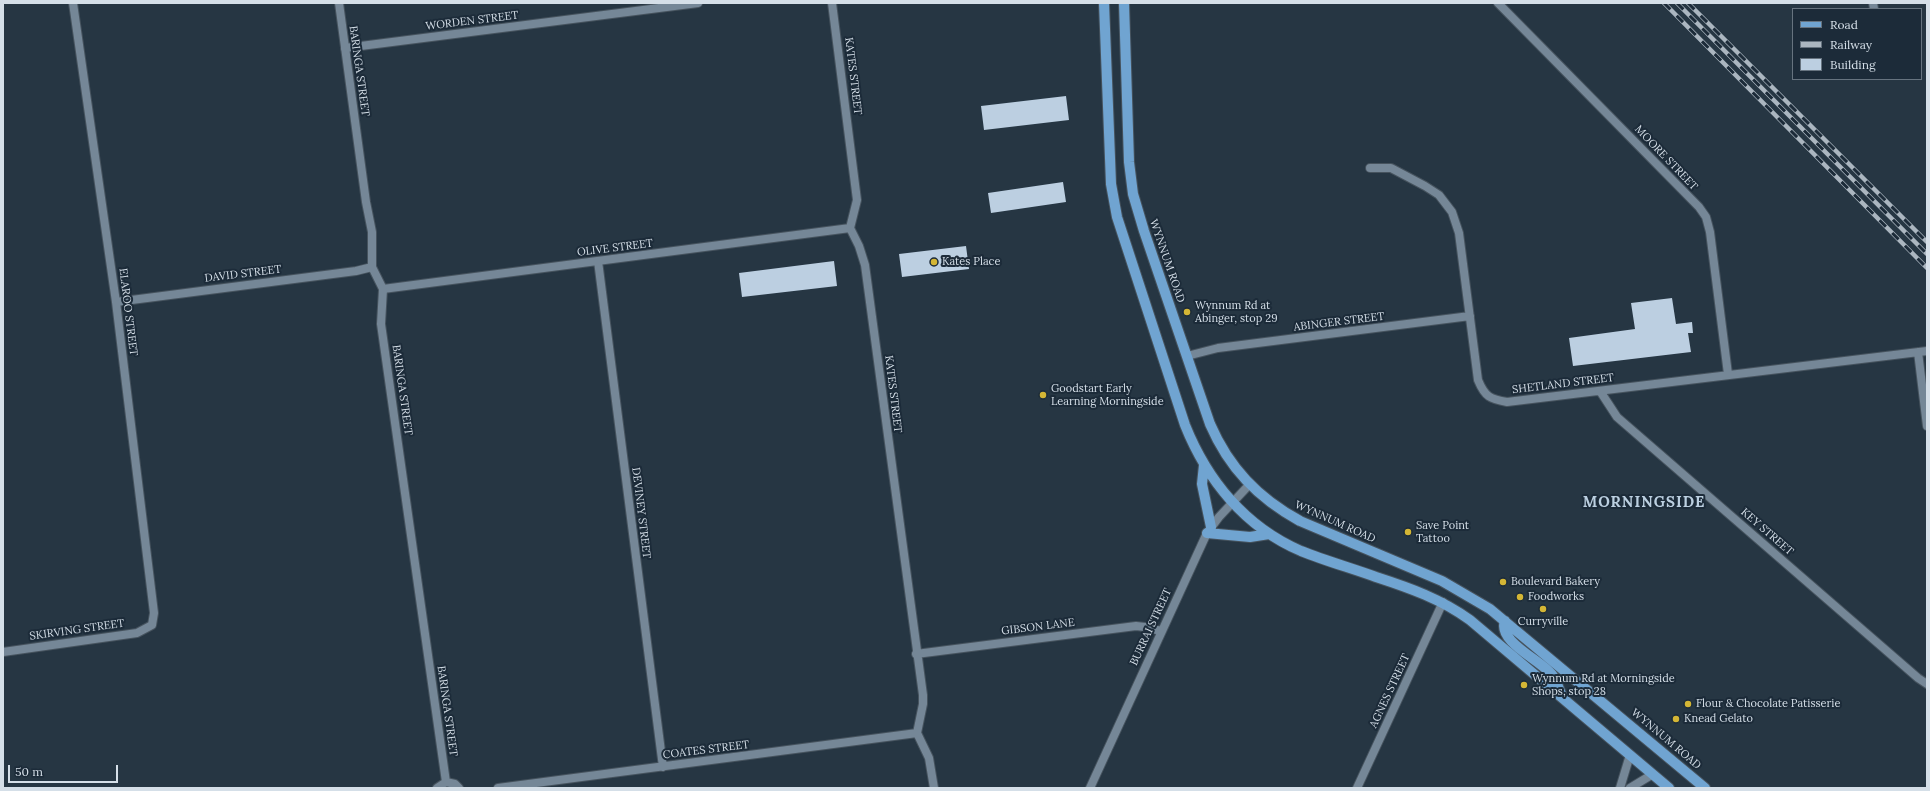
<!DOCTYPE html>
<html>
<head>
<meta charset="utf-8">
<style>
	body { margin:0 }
	#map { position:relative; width:1930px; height:791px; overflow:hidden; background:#263643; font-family:Lora,serif }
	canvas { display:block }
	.frame { position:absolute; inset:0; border:4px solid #d5dfe8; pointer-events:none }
	.legend { position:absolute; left:1792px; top:8px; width:130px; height:72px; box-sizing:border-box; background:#1c2b39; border:1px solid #66737f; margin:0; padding:5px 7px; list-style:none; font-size:12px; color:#d5dfe8 }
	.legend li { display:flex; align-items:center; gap:8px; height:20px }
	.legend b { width:20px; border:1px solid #66737f }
	.scale { position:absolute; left:8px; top:765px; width:110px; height:18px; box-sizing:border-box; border:2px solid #d5dfe8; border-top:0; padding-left:5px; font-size:12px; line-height:14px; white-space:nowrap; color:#d5dfe8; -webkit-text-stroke:3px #1c2b39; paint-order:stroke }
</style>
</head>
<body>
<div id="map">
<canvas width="1930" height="791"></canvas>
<div class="frame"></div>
<ul class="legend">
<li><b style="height:5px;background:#70a4d1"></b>Road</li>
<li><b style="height:5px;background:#abb6c0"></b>Railway</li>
<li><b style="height:11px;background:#bccfe1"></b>Building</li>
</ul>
<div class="scale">50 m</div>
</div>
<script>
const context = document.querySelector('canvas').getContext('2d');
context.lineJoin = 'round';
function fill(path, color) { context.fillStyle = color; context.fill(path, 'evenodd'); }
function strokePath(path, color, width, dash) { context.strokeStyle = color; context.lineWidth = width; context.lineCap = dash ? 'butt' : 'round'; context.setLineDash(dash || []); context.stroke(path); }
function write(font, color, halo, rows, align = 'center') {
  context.font = font + ' Lora,serif'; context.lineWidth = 4; context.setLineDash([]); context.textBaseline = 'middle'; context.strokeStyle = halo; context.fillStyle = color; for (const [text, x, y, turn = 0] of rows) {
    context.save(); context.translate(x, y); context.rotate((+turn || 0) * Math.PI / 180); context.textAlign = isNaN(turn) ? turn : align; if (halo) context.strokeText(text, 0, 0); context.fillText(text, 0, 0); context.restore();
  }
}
fill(new Path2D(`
	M1066,96L1069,120L984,130L981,106Z
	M1063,182L1066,202L991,213L988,193Z
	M966,246L969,269L902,277L899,254Z
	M834,261L837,286L742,297L739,273Z
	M1672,298L1676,324L1692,322L1693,333H1688L1691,352L1573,366L1569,338L1635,329L1631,303Z`), '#bccfe1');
const minor = new Path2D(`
	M832,3L857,200L850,228L859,246L865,265L923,695V704L917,733L929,758L934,788
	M1498,3L1699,207L1706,217L1710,232L1728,374
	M1873,3L1874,9
	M345,48L698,3
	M1370,168H1391L1425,186L1439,195L1452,212L1459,233L1478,380C1485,397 1490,399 1507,402L1927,351
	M598,261L663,767
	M383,289L850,228
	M116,302L356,271L372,267
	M1918,352L1927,426
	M1187,356L1218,348L1470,316
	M1600,391L1617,417L1918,678L1927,684
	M3,652L137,633L152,625L154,613L116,302L73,3
	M916,654L1136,626L1145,627L1161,631
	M498,788L917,733
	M1357,788L1443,602
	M1620,788L1630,755
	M1630,788L1653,774`);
const tertiary = new Path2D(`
	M339,3L366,202L372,232V267L383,289L381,324L446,782
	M437,788L446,782L455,784L459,788
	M1090,788L1207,533L1219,517L1249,485`);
const primary = new Path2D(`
	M1104,3L1111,184L1117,217L1185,425C1207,480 1245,527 1301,551C1326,561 1351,568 1376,577C1410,588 1441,599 1470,620L1669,788
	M1124,3L1129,162L1133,194L1144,231L1210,424C1229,468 1258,498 1300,521L1442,581L1490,609L1705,788
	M1204,465L1202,484L1211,527
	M1207,533L1250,537L1269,534
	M1505,621C1497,642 1543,661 1553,676C1557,682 1559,690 1562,696`);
strokePath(minor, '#46535e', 10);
strokePath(tertiary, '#46535e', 10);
strokePath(primary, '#46535e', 12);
strokePath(minor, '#758797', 8);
strokePath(tertiary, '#758797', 8);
strokePath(primary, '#70a4d1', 10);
const rail = new Path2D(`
	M1664,3L1927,268
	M1677,3L1927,254
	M1688,3L1927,242`);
strokePath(rail, '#abb6c0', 4.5);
strokePath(rail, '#1c2b39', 3, [9]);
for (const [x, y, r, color] of [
	[934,262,4,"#d4b635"],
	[1187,312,4,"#d4b635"],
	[1043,395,4,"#d4b635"],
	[1408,532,4,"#d4b635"],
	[1503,582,4,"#d4b635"],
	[1520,597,4,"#d4b635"],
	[1543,609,4,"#d4b635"],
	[1524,685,4,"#d4b635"],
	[1688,704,4,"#d4b635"],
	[1676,719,4,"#d4b635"]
]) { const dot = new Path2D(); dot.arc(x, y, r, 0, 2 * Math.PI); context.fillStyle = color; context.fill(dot); strokePath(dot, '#1c2b39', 1.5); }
write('11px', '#d5dfe8', '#1c2b39', [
	["WORDEN STREET",472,21,-7],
	["BARINGA STREET",359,71,82],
	["KATES STREET",853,76,83],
	["MOORE STREET",1666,158,46],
	["OLIVE STREET",615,248,-7],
	["WYNNUM ROAD",1167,261,71],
	["DAVID STREET",243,274,-7],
	["ELAROO STREET",128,312,83],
	["ABINGER STREET",1339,322,-7],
	["SHETLAND STREET",1563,384,-7],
	["BARINGA STREET",402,390,82],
	["KATES STREET",893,394,83],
	["DEVINEY STREET",641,513,83],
	["WYNNUM ROAD",1335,522,24],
	["KEY STREET",1767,532,41],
	["GIBSON LANE",1038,627,-7],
	["BURRAI STREET",1151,627,-65],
	["SKIRVING STREET",77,630,-8],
	["AGNES STREET",1390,691,-65],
	["BARINGA STREET",447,711,82],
	["WYNNUM ROAD",1666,739,40],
	["COATES STREET",706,750,-7]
]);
write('11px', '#d5dfe8', '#1c2b39', [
	["Kates Place",942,262],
	["Wynnum Rd at",1195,306],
	["Abinger, stop 29",1195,319],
	["Goodstart Early",1051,389],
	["Learning Morningside",1051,402],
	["Save Point",1416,526],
	["Tattoo",1416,539],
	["Boulevard Bakery",1511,582],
	["Foodworks",1528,597],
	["Curryville",1543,622,"center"],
	["Wynnum Rd at Morningside",1532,679],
	["Shops, stop 28",1532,692],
	["Flour & Chocolate Patisserie",1696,704],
	["Knead Gelato",1684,719]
], 'left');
context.letterSpacing = '1px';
write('bold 15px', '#bcd0e1', '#1c2b39', [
	["MORNINGSIDE",1644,503]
]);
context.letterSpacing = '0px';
</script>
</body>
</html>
